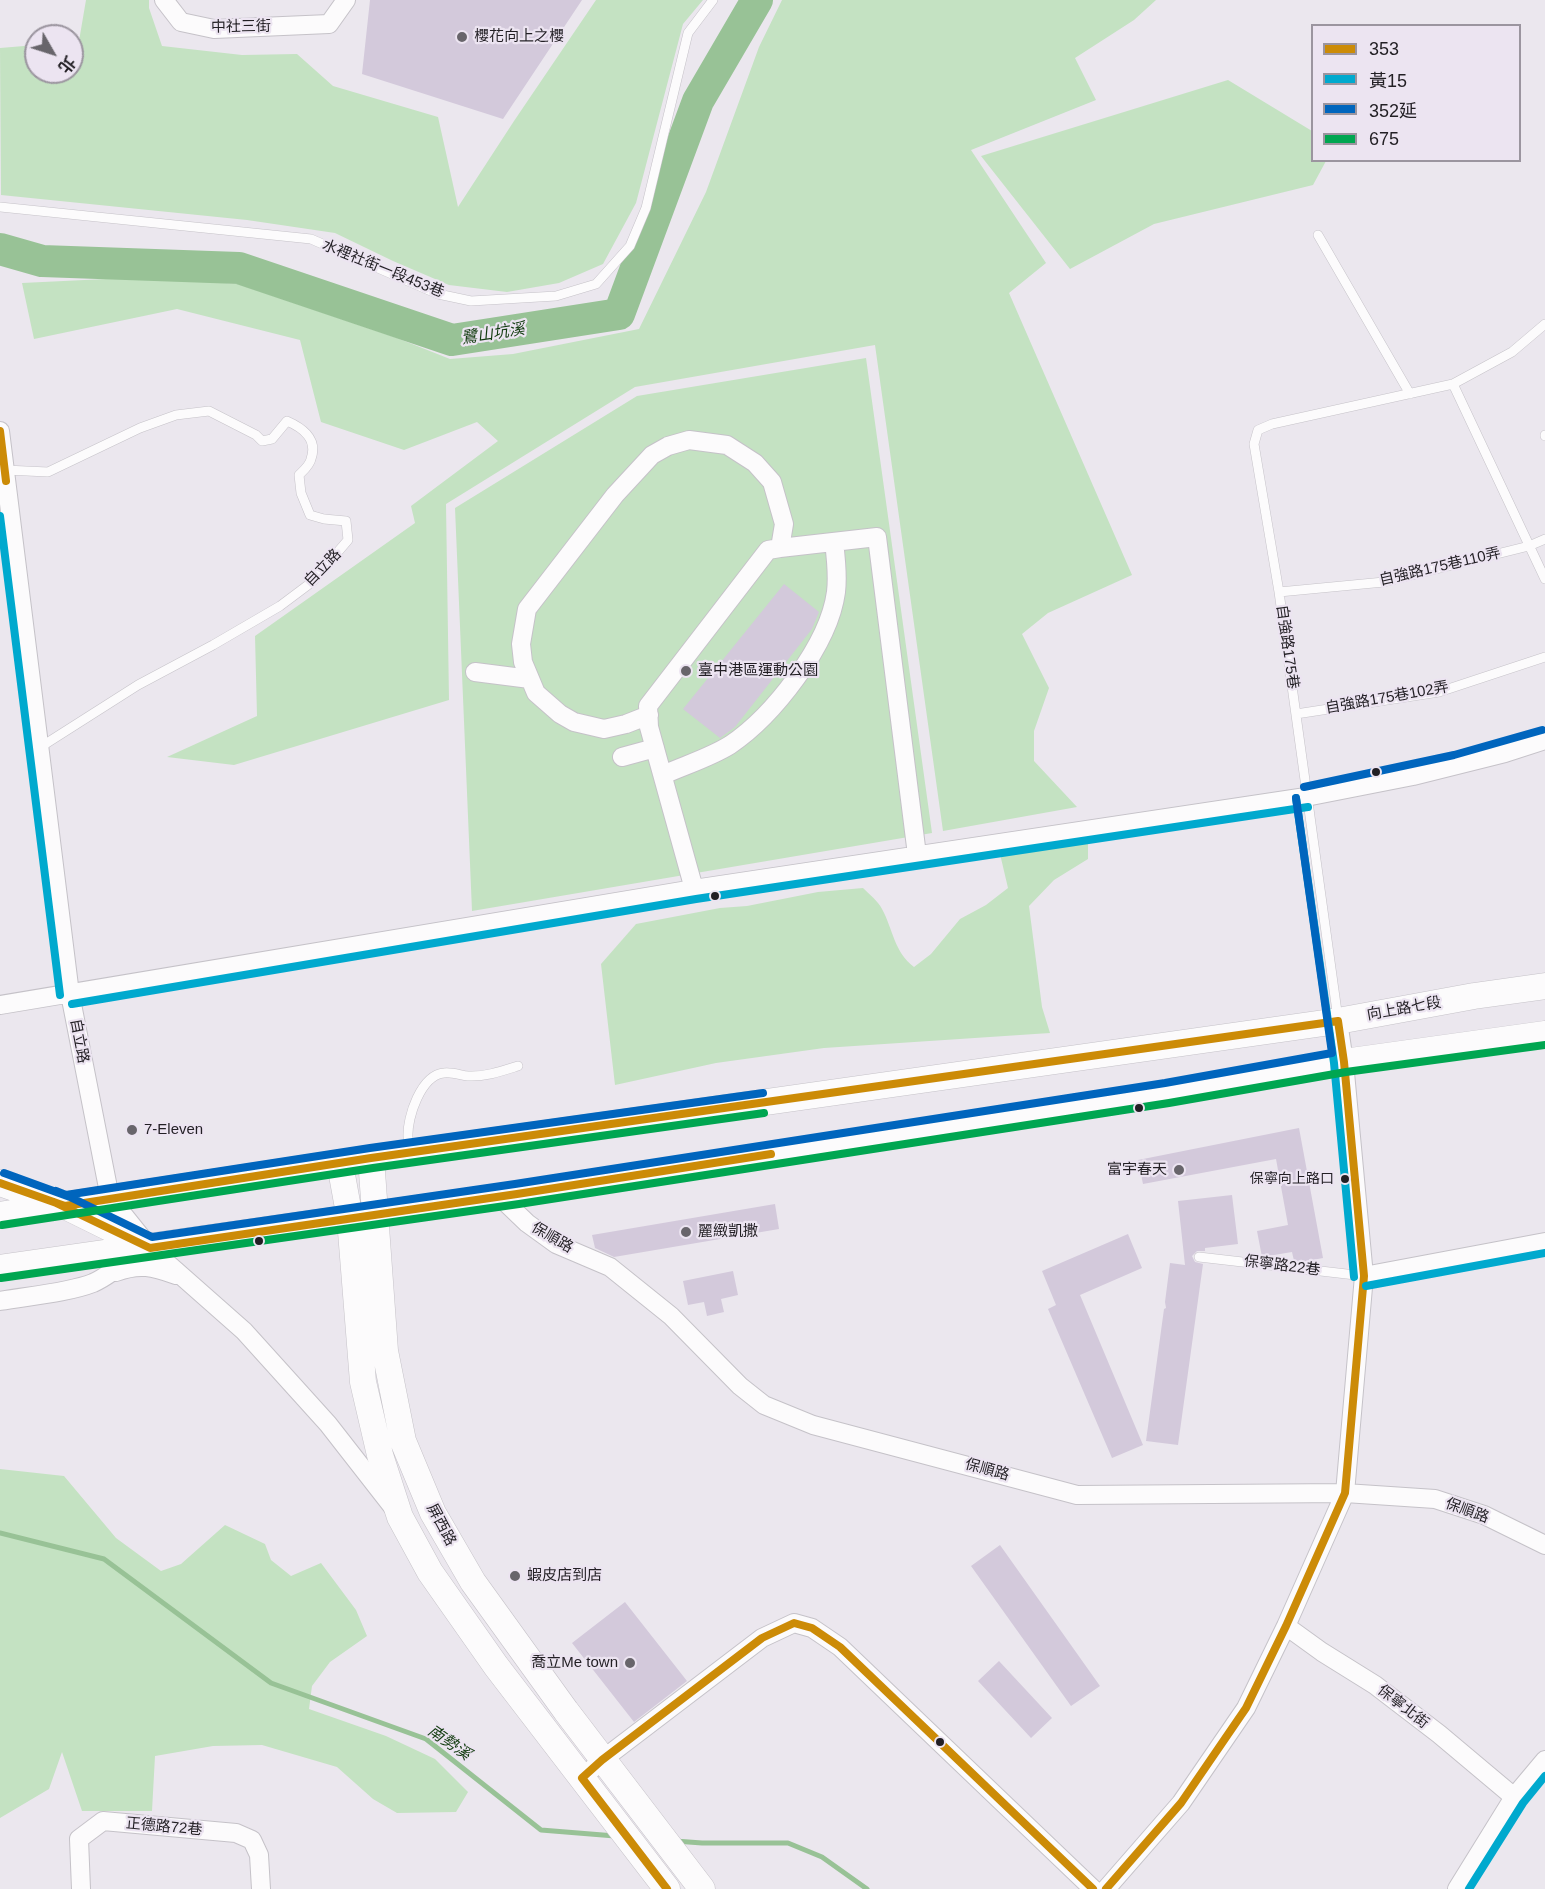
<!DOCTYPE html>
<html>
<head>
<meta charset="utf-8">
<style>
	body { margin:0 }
	#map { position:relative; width:1545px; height:1889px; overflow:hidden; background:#ebe7ee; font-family:Helvetica,"Noto Sans TC",sans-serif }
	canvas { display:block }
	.legend { position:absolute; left:1311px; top:24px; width:210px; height:138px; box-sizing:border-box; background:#ece4f1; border:2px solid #9b959f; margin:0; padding:8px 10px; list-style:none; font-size:18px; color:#221f24 }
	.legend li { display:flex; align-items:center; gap:12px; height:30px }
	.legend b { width:30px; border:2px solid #9b959f }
	.north { position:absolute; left:24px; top:24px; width:60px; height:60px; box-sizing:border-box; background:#ece4f1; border:2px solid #9b959f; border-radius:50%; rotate:129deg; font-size:16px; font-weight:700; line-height:24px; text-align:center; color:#221f24 }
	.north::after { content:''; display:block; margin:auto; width:21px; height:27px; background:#68656b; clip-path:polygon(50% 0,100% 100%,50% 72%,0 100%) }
</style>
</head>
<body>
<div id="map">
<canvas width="1545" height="1889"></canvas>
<ul class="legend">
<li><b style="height:8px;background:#cc8b07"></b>353</li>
<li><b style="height:8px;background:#00a9ce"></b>黃15</li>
<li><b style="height:8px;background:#0065bd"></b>352延</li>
<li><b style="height:8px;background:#00a651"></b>675</li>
</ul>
<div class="north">北</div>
</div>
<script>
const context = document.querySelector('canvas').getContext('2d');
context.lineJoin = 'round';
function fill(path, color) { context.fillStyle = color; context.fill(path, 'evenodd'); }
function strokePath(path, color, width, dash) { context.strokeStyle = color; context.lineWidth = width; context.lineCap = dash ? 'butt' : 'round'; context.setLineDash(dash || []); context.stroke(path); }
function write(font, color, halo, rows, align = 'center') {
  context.font = font + ' Helvetica,"Noto Sans TC",sans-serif'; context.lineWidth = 4.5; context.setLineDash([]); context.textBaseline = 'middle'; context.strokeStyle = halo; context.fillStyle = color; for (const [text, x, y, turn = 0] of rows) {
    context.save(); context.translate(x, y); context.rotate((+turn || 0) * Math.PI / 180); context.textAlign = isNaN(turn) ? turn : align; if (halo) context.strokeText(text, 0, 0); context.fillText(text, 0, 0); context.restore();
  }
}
fill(new Path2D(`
	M86,0H149V8L162,46L242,55L297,54L333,86L438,117L458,207L514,121L596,0H703L683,24L636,203L603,264L559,283L507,292L449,285L393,261L335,233L247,220L1,195L0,48L36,45V72H72V42L79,41Z
	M782,0H1156L1134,20L1075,58L1096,100L971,150L1046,263L1009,293L1132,575L1048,613L1022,634L1049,688L1034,731V761L1077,807L943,831L875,345L635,387L446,504L449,700L234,765L167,757L257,716L255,636L415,523L411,506L498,441L477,422L404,450L321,422L300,340L177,309L34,339L22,283L147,277L238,284L397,338L450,359L513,354L639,329L706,192L759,47Z
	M1228,80L1312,131V160L1326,161L1313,185L1154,224L1070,269L981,156Z
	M866,358L932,833L472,911L455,508L637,396Z
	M1088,841V859L1054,880L1029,906L1042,1007L1050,1033L824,1048L716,1063L615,1085L601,964L636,924L720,908L747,906L818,892L863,888C869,894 878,901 882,909C893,929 894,952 914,967L931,954L960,919L986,905L1008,888L1000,854Z
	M0,1469L64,1476L116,1538L161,1571L181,1564L225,1525L265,1544L271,1560L291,1576L321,1563L356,1610L367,1636L330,1662L312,1686L309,1709L386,1736L435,1759L468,1792L456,1812L397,1813L373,1799L337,1767L262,1745L213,1746L155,1756L152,1811H82L62,1752L49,1789L0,1818Z`), '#c4e2c2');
strokePath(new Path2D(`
	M0,1533L104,1559L271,1683L426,1739L541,1830L615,1836
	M675,1841L702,1843H788L822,1857L867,1889`), '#98c296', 5);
strokePath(new Path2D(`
	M0,249L42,261L239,268L452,340L619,314L698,101L757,0`), '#98c296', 32);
fill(new Path2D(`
	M370,0H582L503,119L362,74Z
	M784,584L819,612L812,629L735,727L720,738L683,709Z
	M1299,1128L1323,1258L1302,1262L1294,1261L1292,1252L1262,1257L1257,1231L1288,1225L1276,1159L1143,1184L1138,1160Z
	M1232,1195L1238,1244L1205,1248V1251H1197L1192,1256L1195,1262L1203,1264L1178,1445L1146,1441L1164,1309L1166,1308L1165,1302L1170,1263L1185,1265L1178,1201Z
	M775,1204L779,1229L614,1257L595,1248L592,1235Z
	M1128,1234L1142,1268L1080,1295L1143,1445L1112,1458L1048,1309L1056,1305L1042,1271Z
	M733,1271L738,1295L721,1299L724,1312L707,1316L704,1302L688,1305L683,1281Z
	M1000,1545L1100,1686L1071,1706L971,1566Z
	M625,1602L687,1681L634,1722L572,1643Z
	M999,1661L1052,1718L1031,1738L978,1681Z`), '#d3c9db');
const lane = new Path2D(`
	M0,207L311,239L438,294L471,301L556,296L596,284L630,246L646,208L688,33L713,0
	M1318,235L1410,394
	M1453,384L1545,579
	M1545,436V435
	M5,470L48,472L140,428L176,415L209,411L256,435L262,441L272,439L287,421C303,428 318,439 311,459C310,465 303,471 299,475L301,493L310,515L324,519L346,521L348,540L312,582L280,606L213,645L138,685L39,748
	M1279,592L1384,582L1529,546L1545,539
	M1296,714L1439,692L1545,657
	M1338,1019L1279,592L1254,444L1258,430L1272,424L1453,384L1512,352L1545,324
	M412,1150C411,1146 408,1142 408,1137C407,1117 421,1075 444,1073C452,1072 460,1075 468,1076C485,1077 502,1071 518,1066
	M1199,1257L1364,1276`);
const street = new Path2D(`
	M164,0L181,22L214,29L329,24L346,0
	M0,431L70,994L110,1198L150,1248L244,1331L328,1424L392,1506
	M475,672L530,679
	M649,715L626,724L604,729L574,722L560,714L536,693L523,662L521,644L527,609L615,495L652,455L668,446L689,440L727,445L755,463L772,482L784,524L780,548
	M622,757L655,748
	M663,775C685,765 709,758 730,745C773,716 829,645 836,592C838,576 836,558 834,542
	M694,889L649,727L648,706L768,550L780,548L877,537L917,855
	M0,1005L694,889L1306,797L1413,776L1505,753L1545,740
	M500,1197L527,1223L556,1244L610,1267L671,1316L740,1386L764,1405L813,1425L1077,1495L1345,1493L1435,1499L1484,1515L1545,1545
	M116,1272C140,1263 153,1267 176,1275
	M1364,1276L1545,1242
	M0,1301C28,1296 67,1293 93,1283C111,1275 125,1261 140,1249
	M1286,1626L1322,1652L1375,1685L1439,1734L1514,1797
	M582,1778L602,1760L762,1638L794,1623L812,1628L840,1647L1093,1889
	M81,1889L79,1839L103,1821L236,1833L252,1840L259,1855L261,1889
	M1106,1889L1181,1803L1246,1708L1286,1626L1345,1493L1364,1276L1344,1062L1338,1021
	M1457,1889L1514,1797L1545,1760`);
const secondary = new Path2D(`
	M371,1158L385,1351L403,1441L433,1513L473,1582L566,1711L702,1889
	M340,1164L350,1219L363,1382L380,1455L400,1517L430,1572L496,1666L667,1889
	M0,1183L65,1206L150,1248
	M0,1215L371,1158L1338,1021L1474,996L1545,986
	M0,1268L517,1194L1167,1093L1344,1062L1545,1034`);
strokePath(lane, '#c5c2c8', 10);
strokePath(street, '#c5c2c8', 20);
strokePath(secondary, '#c5c2c8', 27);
strokePath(lane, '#fcfbfc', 9);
strokePath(street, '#fcfbfc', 18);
strokePath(secondary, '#fcfbfc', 26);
strokePath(new Path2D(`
	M0,431L6,481
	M0,1183L65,1206L371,1158L1338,1021L1344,1062L1364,1276L1345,1493L1286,1626L1246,1708L1181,1803L1106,1889
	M54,1202L150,1248L517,1194L771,1154
	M667,1889L582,1778L602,1760L762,1638L794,1623L812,1628L840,1647L1093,1889`), '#cc8b07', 8);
strokePath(new Path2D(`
	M0,516L60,995
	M1296,798L1334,1063L1354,1277
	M72,1004L696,899L1308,807
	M1366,1286L1545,1253
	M1469,1889L1523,1803L1545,1776`), '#00a9ce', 8);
strokePath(new Path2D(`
	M1304,787L1454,755L1542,730
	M4,1173L70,1197L152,1237L515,1184L1165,1083L1332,1053L1296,798
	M56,1191L66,1195L370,1148L763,1093`), '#0065bd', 8);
strokePath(new Path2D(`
	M2,1225L373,1168L764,1113
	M1,1278L519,1204L1169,1103L1346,1072L1545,1045`), '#00a651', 8);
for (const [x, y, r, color] of [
	[462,37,6,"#68656b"],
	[686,671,6,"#68656b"],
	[1376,772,5,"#221f24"],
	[715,896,5,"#221f24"],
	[1139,1108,5,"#221f24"],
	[132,1130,6,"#68656b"],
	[1179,1170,6,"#68656b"],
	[1345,1179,5,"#221f24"],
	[686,1232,6,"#68656b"],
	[259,1241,5,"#221f24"],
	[515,1576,6,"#68656b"],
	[630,1663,6,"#68656b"],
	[940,1742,5,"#221f24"]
]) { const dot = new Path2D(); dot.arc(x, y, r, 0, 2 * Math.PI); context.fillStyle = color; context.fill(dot); strokePath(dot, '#ece4f1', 2); }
write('14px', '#221f24', '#ece4f1', [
	["保寧向上路口",1334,1179]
], 'right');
write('15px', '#221f24', '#ece4f1', [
	["中社三街",241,27,-1],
	["水裡社街一段453巷",383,269,22],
	["自強路175巷110弄",1440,567,-13],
	["自立路",323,568,-46],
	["自強路175巷",1287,647,82],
	["自強路175巷102弄",1387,698,-10],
	["向上路七段",1404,1009,-10],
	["自立路",79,1041,79],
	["保順路",552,1238,30],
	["保寧路22巷",1282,1266,7],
	["保順路",987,1470,15],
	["保順路",1467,1511,20],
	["屏西路",441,1525,62],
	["保寧北街",1403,1707,38],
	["正德路72巷",164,1827,5]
]);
write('15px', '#221f24', '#ece4f1', [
	["櫻花向上之櫻",474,37],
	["臺中港區運動公園",698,671],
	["7-Eleven",144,1130],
	["富宇春天",1167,1170,"right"],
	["麗緻凱撒",698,1232],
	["蝦皮店到店",527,1576],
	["喬立Me town",618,1663,"right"]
], 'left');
write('italic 16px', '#113b0e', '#ece4f1', [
	["鷺山坑溪",493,334,-9],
	["南勢溪",449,1743,35]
]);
</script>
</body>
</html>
